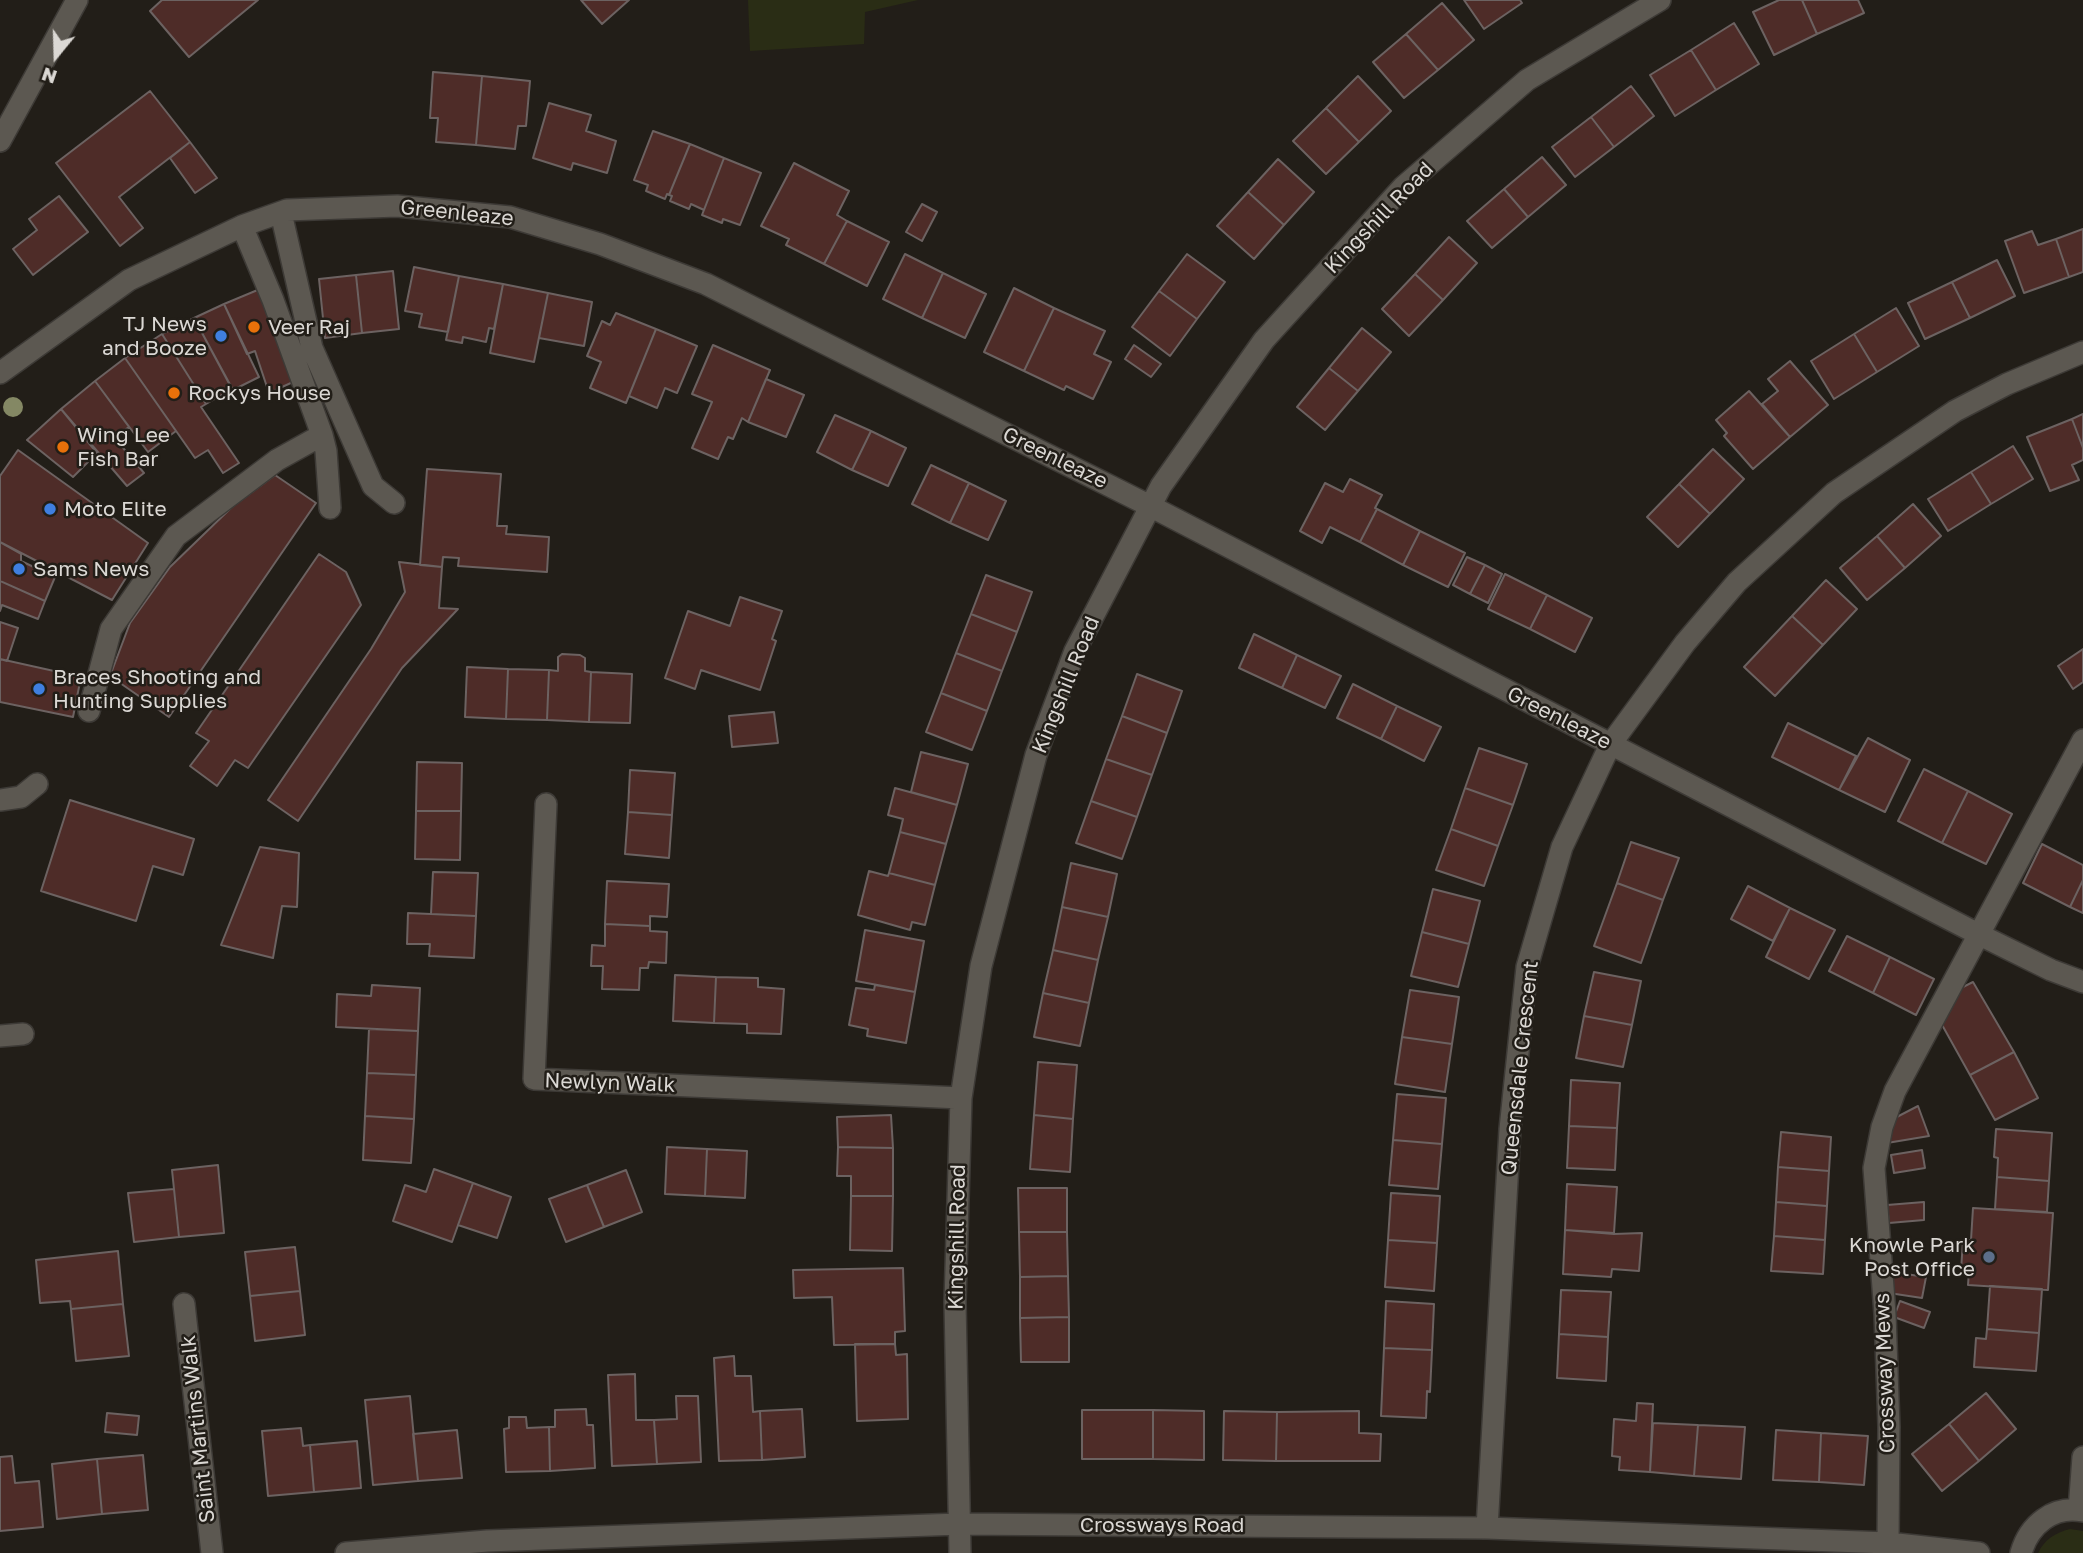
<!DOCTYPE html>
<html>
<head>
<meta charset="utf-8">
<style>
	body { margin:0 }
	#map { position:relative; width:2083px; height:1553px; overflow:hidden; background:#221e18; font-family:"Golos Text",sans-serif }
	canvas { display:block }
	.north { position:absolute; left:21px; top:21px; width:70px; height:70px; -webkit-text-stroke:5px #221e18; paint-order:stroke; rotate:199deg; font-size:19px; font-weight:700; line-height:28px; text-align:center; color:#dbd8d4 }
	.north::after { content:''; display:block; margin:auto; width:24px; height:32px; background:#dbd8d4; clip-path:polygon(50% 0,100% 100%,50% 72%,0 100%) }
</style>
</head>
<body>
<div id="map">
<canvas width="2083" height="1553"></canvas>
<div class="north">N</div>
</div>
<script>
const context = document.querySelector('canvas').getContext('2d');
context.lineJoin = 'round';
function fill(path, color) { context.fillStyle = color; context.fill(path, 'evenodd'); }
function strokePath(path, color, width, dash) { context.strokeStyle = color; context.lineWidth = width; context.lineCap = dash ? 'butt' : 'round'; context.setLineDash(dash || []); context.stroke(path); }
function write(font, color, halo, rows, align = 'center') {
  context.font = font + ' "Golos Text",sans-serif'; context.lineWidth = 5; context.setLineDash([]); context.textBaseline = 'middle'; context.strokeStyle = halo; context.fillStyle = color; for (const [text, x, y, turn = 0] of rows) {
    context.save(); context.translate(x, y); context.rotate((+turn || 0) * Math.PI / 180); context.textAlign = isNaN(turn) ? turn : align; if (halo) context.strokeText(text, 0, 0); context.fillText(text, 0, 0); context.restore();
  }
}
fill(new Path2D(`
	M748,0H918L865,12L864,44L750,51Z
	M2070,1529L2083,1531V1553H2038C2045,1539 2055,1533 2070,1529Z`), '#2a2d15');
const building = new Path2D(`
	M162,0H258L189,57L150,11Z
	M581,0H629L602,24Z
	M1464,0H1520L1522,3L1484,29Z
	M1779,0H1802L1817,34L1774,55L1753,12Z
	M1802,0H1858L1864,13L1817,34Z
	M1442,3L1474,40L1438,70L1406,34Z
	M1734,23L1759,64L1716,90L1691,50Z
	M1406,34L1438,70L1404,98L1373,62Z
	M1691,50L1716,90L1675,116L1650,75Z
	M433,72L482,76L476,145L436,142L438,118H430Z
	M482,76L530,81L526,126H518L515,149L476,145Z
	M1358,76L1391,111L1359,142L1326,108Z
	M1631,86L1654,116L1614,147L1591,117Z
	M150,91L190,142L119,197L143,228L120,246L56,163Z
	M549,103L591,115L586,131L616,141L607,173L573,163L571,170L533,158Z
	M1326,108L1359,142L1326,174L1293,141Z
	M1591,117L1614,147L1575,177L1552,147Z
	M653,131L690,144L669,195L667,194L665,199L646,191L648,185L634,180Z
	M190,142L217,178L195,193L170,158Z
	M690,144L724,158L704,210L691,204L689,209L670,201L672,196L669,195Z
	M1542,157L1566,185L1528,217L1504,189Z
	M724,158L761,173L740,225L723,219L722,223L702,215Z
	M1278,159L1314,192L1284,225L1248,192Z
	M794,163L849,191L837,215L847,221L824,264L786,245L789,239L761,226Z
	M1504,189L1528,217L1492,248L1467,221Z
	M1248,192L1284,225L1254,259L1217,226Z
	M59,196L88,232L33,275L13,249L37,230L29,219Z
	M922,204L937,212L922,241L906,232Z
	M847,221L889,242L867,286L824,264Z
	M2083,229V272L2069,277L2056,239Z
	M2032,231L2038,245L2056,239L2069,277L2024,293L2005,241Z
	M1449,237L1477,263L1443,300L1415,274Z
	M905,254L943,273L922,318L883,299Z
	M1187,254L1225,282L1197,319L1159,291Z
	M1997,260L2015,296L1970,318L1952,282Z
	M414,267L459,276L448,332L419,327L422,314L405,311Z
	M393,271L399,329L362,333L356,275Z
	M943,273L986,294L965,338L922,318Z
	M1415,274L1443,300L1409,336L1382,309Z
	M356,275L362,333L325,338L319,279Z
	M459,276L503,284L494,329L489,328L486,342L463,337L462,343L446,340Z
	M1952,282L1970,318L1925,339L1908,303Z
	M503,284L548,293L534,362L490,353Z
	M1014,288L1054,308L1024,371L984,352Z
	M260,289L293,382L269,393L255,351L247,354L224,304Z
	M1159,291L1197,319L1170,356L1132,327Z
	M548,293L592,302L584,346L539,338Z
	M224,304L259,377L233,390L194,318Z
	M1054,308L1105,331L1094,354L1111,362L1093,399L1066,386L1064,390L1024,371Z
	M1896,308L1919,346L1877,372L1854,334Z
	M616,313L656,329L626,403L590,388L601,362L587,356L602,321L610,325Z
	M194,318L232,389L206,404L162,334Z
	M1362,328L1391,352L1358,391L1329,368Z
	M656,329L697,346L677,393L665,388L657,408L629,396Z
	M162,334L206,404L201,407L239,463L223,473L208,450L195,458L125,358Z
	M1854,334L1877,372L1834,399L1811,361Z
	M713,345L770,370L748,422L742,418L733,439L728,437L718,459L692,448L712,402L692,394Z
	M1134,345L1161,364L1151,377L1125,359Z
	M125,358L176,431L148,452L95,381Z
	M1790,361L1828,405L1790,437L1762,404L1778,391L1768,379Z
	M1329,368L1358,391L1325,430L1297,407Z
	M766,379L804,395L786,437L748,422Z
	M95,381L129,427L114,437L144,473L127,486L61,409Z
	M1749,391L1790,437L1753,469L1724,436L1727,433L1716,420Z
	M61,409L97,453L73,477L27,440Z
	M2083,414V448L2072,419Z
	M835,415L871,431L852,470L817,452Z
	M2072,419L2083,448V460L2072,465L2079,480L2050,491L2027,437Z
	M871,431L906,448L888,486L852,470Z
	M2013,446L2033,479L1991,504L1971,472Z
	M1713,449L1744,479L1710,514L1679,484Z
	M18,450L148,543L112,600L0,542V476Z
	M931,465L969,483L950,523L912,504Z
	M427,469L501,474L497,526H507L506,534L549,537L547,572L458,566L459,558L443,557L442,567L420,565Z
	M1971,472L1991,504L1948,531L1928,499Z
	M275,475L316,503L169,717L110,676L130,623L170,567L232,507Z
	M1350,479L1382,495L1375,508L1377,509L1360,542L1330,527L1322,543L1300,531L1325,483L1343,492Z
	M969,483L1006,501L988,540L950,523Z
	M1679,484L1710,514L1678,547L1647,517Z
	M1913,504L1941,536L1905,568L1877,536Z
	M1377,509L1420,531L1403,565L1360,542Z
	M1420,531L1465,553L1448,587L1403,565Z
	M1877,536L1905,568L1867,600L1840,568Z
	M0,542L21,554V561L55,577L45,601L0,581Z
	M319,554L346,572L361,605L248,768L235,760L217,786L190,766L209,741L196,733Z
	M1467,557L1485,565L1470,594L1453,585Z
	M399,562L442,567L439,608L458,609L402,668L298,821L268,800L371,649L405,592Z
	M1485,565L1502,574L1488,603L1470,594Z
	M1505,574L1547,595L1530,629L1488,609Z
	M986,575L1032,592L1017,632L971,614Z
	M1826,580L1857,609L1823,645L1792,616Z
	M0,581L45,601L38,619L2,605L0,611Z
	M1547,595L1592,618L1575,652L1530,629Z
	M740,597L782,611L772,639L776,641L760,690L701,670L695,689L665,678L688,611L730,626Z
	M971,614L1017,632L1002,671L956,653Z
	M1792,616L1823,645L1775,696L1744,667Z
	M0,622L18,628L7,661L0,659Z
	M1254,634L1297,655L1282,688L1239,668Z
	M2083,649V682L2073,689L2058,666Z
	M956,653L1002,671L987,711L941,693Z
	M562,654L580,655L585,658V671L591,672L589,722L547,720L549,670L558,671V657Z
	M1297,655L1341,676L1325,708L1282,688Z
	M0,659L81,677L73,717L0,702Z
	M467,667L508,669L506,719L465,717Z
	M508,669L549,670L547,720L506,719Z
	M591,672L632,674L630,723L589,722Z
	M1137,674L1182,691L1167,733L1122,716Z
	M1353,684L1397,706L1381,739L1337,718Z
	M941,693L987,711L972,750L926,732Z
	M1397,706L1441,727L1424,761L1381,739Z
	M774,712L778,743L732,747L729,716Z
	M1122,716L1167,733L1152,775L1106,759Z
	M1788,723L1856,756L1839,790L1772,757Z
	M1868,738L1910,760L1885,812L1839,790Z
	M1479,748L1527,764L1513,805L1465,788Z
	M921,752L968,764L957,805L911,792Z
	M1106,759L1152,775L1137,817L1091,801Z
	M417,762L462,763L461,811H416Z
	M1924,769L1968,791L1942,843L1898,821Z
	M630,770L675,773L672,815L628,812Z
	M895,788L957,805L946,844L900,832L903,819L888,815Z
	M1465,788L1513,805L1498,846L1451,829Z
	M1968,791L2012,814L1986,864L1942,843Z
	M70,800L194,839L183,875L153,866L136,921L41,891Z
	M1091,801L1137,817L1122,859L1076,843Z
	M416,811H461L460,860L415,859Z
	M628,812L672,815L669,858L625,854Z
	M1451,829L1498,846L1484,886L1436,870Z
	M900,832L946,844L935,885L889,873Z
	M1631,842L1679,858L1663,900L1617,883Z
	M2042,844L2083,865V880L2070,907L2023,883Z
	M260,847L299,853L297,907L282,906L273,958L221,945Z
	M1071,863L1117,874L1108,917L1062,907Z
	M869,871L888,876L889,873L935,885L925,925L912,922L910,930L858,915Z
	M433,872L478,873L476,916L431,914Z
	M2083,880V913L2070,907Z
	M607,881L669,884L667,917L650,916V926L605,924Z
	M1617,883L1663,900L1641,963L1594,946Z
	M1748,886L1790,908L1773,941L1731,919Z
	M1433,889L1480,901L1469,944L1422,932Z
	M1062,907L1108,917L1098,960L1053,950Z
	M1790,908L1835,930L1809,979L1766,957Z
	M408,913L476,916L474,958L429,956L430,944H407Z
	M605,924L650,926V931L667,932L666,963L649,962L648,968H640L639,990L602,989L603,966H591L592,945L605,946Z
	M865,930L924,941L915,992L856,981Z
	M1422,932L1469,944L1458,987L1411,976Z
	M1847,936L1890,957L1873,993L1829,971Z
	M1053,950L1098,960L1089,1003L1043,993Z
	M1890,957L1934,979L1916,1015L1873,993Z
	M1594,972L1641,981L1632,1025L1584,1016Z
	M675,975L716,977L714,1023L673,1021Z
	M716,977L758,978V987L784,989L781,1034L747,1033V1024L714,1023Z
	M1973,982L2014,1052L1970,1075L1941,1023L1961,988Z
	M372,985L420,988L418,1031L336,1027L337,994L371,996Z
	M875,985L915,992L906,1043L867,1036L868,1029L849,1025L856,988L874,990Z
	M1410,990L1459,997L1452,1044L1402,1037Z
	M1043,993L1089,1003L1080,1046L1034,1037Z
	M1584,1016L1632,1025L1623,1067L1576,1058Z
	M369,1029L418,1031L416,1075L367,1073Z
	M1402,1037L1452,1044L1445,1092L1395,1084Z
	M2014,1052L2038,1098L1995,1120L1970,1075Z
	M1038,1062L1077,1065L1073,1119L1034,1115Z
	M367,1073L416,1075L414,1119L365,1116Z
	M1571,1080L1620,1083L1617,1128L1569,1126Z
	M1397,1094L1446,1098L1442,1144L1393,1140Z
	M1918,1106L1929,1136L1887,1143L1889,1121Z
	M891,1115L893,1148L838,1147L837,1117Z
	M1034,1115L1073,1119L1070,1172L1030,1169Z
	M365,1116L414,1119L411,1163L363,1160Z
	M1569,1126L1617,1128L1615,1170L1567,1168Z
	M1996,1129L2052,1133L2049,1181L1997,1177L1998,1158L1994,1157Z
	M1781,1132L1831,1137L1829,1171L1778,1167Z
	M1393,1140L1442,1144L1438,1189L1389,1185Z
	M667,1147L707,1149L705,1196L665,1194Z
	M838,1147L893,1148V1196H851V1176H837Z
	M707,1149L747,1151L745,1198L705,1196Z
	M1922,1150L1925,1168L1894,1173L1891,1155Z
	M218,1165L224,1233L179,1237L172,1170Z
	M1778,1167L1829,1171L1827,1206L1776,1202Z
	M434,1169L473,1183L452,1242L393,1221L405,1185L426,1192Z
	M626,1170L642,1212L604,1227L587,1185Z
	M1997,1177L2049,1181L2047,1212L1995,1209Z
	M473,1183L511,1197L497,1238L458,1225Z
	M1567,1184L1617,1187L1614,1233L1565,1230Z
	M587,1185L604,1227L566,1242L549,1199Z
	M1018,1188H1067V1232H1019Z
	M174,1189L179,1237L134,1242L128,1193Z
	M1391,1193L1440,1196L1437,1243L1388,1240Z
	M851,1196H893L892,1251L850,1250Z
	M1776,1202L1827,1206L1825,1240L1774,1236Z
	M1924,1202V1220L1889,1223L1887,1205Z
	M1973,1208L2053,1213L2048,1290L1968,1285L1969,1271H1961L1963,1240H1971Z
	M1565,1230L1614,1234L1642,1233L1639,1271L1612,1269L1611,1277L1563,1274Z
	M1019,1232H1067L1068,1276L1020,1277Z
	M1774,1236L1825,1240L1823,1274L1771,1271Z
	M1388,1240L1437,1243L1434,1291L1385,1287Z
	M295,1247L300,1291L250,1296L245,1252Z
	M118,1251L123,1304L71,1309L70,1301L40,1303L36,1260Z
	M903,1268L905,1331L895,1332V1344L834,1345L832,1297L794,1298L793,1270Z
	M1892,1272L1926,1277L1922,1298L1889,1293Z
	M1068,1276L1069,1317L1020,1318V1277Z
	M1990,1286L2042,1289L2039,1333L1987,1329Z
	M1561,1290L1611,1292L1608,1337L1559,1334Z
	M300,1291L305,1335L255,1341L250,1296Z
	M1386,1301L1434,1304L1432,1350L1384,1348Z
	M1900,1301L1930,1312L1924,1328L1894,1317Z
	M123,1304L129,1356L76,1361L71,1309Z
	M1069,1317V1362H1021L1020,1318Z
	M1987,1329L2039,1333L2036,1371L1974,1367L1976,1338L1986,1339Z
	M1559,1334L1608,1337L1606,1381L1557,1378Z
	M855,1344H895L896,1355L907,1354L908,1419L857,1421Z
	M1384,1348L1432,1350L1430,1392L1427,1391L1426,1418L1381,1416Z
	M734,1356L735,1376H751L753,1412L760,1411L762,1460L719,1461L714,1358Z
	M635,1374L636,1420H654L657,1464L612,1466L608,1375Z
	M1986,1393L2016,1429L1979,1461L1949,1424Z
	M410,1396L418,1481L373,1485L365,1400Z
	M676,1396H698L701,1462L657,1464L654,1420L677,1419Z
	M1637,1403L1653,1404L1650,1472L1619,1470L1620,1457L1612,1456L1614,1419L1636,1421Z
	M586,1409L587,1425H593L595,1468L550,1471L549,1427H555V1410Z
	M802,1409L805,1457L762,1460L760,1411Z
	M1082,1410H1153V1459H1082Z
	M1153,1410L1204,1411V1460L1153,1459Z
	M1224,1411L1277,1412L1276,1461L1223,1460Z
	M1359,1411V1433L1381,1434L1380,1461H1276L1277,1412Z
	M107,1413L139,1416L137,1435L105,1432Z
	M509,1417H526L527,1428L549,1427L550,1471L506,1472L504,1429L509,1428Z
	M1653,1423L1698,1425L1694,1476L1650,1472Z
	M1949,1424L1979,1461L1942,1491L1912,1454Z
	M1698,1425L1745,1427L1741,1479L1694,1476Z
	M301,1428L303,1446L310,1445L314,1492L268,1496L262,1431Z
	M457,1430L462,1478L418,1481L413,1434Z
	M1776,1430L1821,1433L1819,1482L1773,1480Z
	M1821,1433L1868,1436L1864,1485L1819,1482Z
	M357,1441L361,1488L314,1492L310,1445Z
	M143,1455L148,1510L102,1514L97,1459Z
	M12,1456L15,1483L39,1481L43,1527L0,1531V1457Z
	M97,1459L102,1514L57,1519L52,1464Z`);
fill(building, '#4e2c28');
strokePath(building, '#6c6261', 2);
const minor = new Path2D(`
	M0,141L77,0
	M281,213L312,348L373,486L394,503
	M242,226L273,300L322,435L326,451L330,508
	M0,373L129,280L242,226L287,210L397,206L510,217L600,244L706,284L1150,506L1978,934L2051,970L2083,982
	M89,711L111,629L176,536L277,460L322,435
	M0,800L21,797L37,784
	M546,804L534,1079L961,1098
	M0,1036L23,1034
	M184,1304L212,1553
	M2079,1510L2083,1457
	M1487,1528L1510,1129L1527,967L1562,847L1610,745L1685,643L1737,582L1834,493L1955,411L2007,384L2083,352
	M1888,1543L1889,1427L1885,1314L1874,1168L1882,1127L1895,1091L2083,740
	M346,1553L487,1541L959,1524L1487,1528L1888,1543L1979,1553
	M960,1553L955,1302L961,1098L981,966L1036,755L1075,651L1161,486L1264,340L1403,187L1527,80L1660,0
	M2021,1553C2029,1525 2053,1505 2083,1511`);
strokePath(minor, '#3d3a36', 24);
strokePath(minor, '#5c5851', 21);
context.fillStyle = '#848864';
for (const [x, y] of [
	[13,407]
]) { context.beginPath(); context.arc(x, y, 10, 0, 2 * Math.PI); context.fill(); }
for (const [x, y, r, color] of [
	[254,327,7,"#e8710a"],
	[221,336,7,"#3f7fe0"],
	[174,393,7,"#e8710a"],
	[63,447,7,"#e8710a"],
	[50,509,7,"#3f7fe0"],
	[19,569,7,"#3f7fe0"],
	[39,689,7,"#3f7fe0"],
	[1989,1257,7,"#5c6f8a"]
]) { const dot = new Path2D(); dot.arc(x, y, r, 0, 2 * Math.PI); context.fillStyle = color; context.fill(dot); strokePath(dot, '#221e18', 2.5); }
write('21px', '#dbd8d4', '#221e18', [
	["Greenleaze",457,213,6],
	["Kingshill Road",1379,218,-46],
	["Greenleaze",1055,458,26],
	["Kingshill Road",1066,685,-68],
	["Greenleaze",1559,718,27],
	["Queensdale Crescent",1520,1068,-84],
	["Newlyn Walk",610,1083,2],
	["Kingshill Road",957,1237,-89],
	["Crossway Mews",1885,1373,-92],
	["Saint Martins Walk",198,1429,-96],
	["Crossways Road",1162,1525]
]);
write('21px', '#dbd8d4', '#221e18', [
	["TJ News",207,324,"right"],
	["and Booze",207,348,"right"],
	["Veer Raj",268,327],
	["Rockys House",188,393],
	["Wing Lee",77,435],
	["Fish Bar",77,459],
	["Moto Elite",64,509],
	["Sams News",33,569],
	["Braces Shooting and",53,677],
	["Hunting Supplies",53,701],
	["Knowle Park",1975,1245,"right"],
	["Post Office",1975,1269,"right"]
], 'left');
</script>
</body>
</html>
